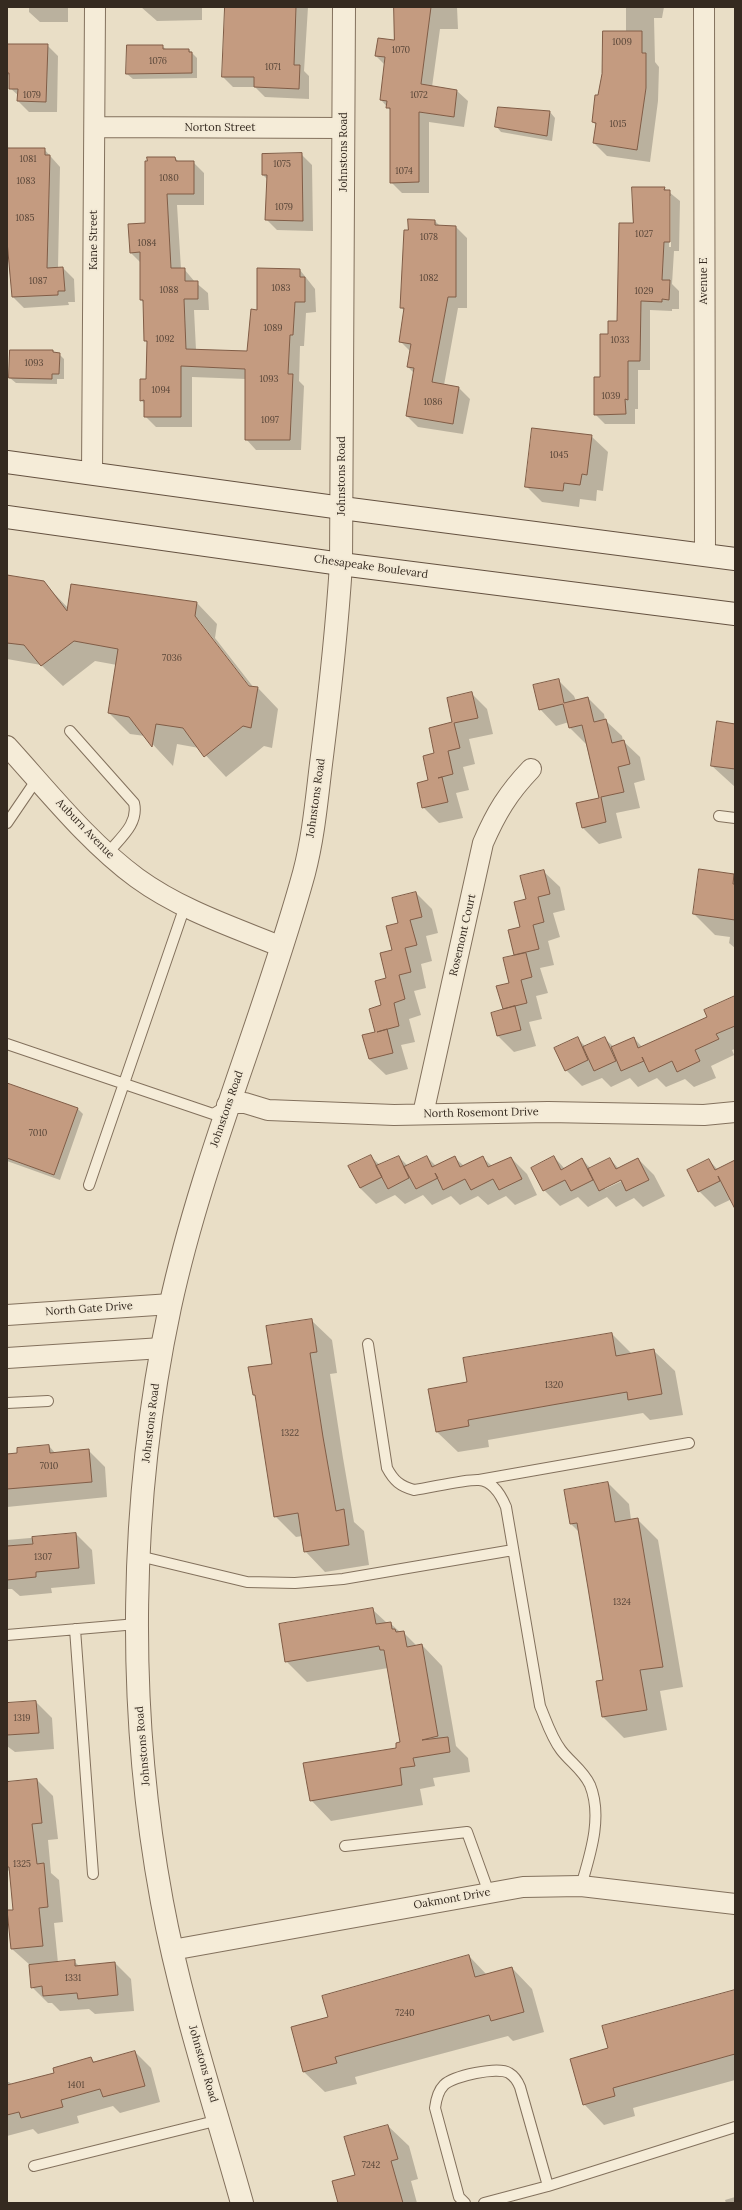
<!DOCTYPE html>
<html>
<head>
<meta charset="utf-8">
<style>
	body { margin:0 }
	#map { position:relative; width:742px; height:2210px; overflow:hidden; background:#e9dec6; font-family:Lora,serif }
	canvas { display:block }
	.frame { position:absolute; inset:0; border:8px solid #352a20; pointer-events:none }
</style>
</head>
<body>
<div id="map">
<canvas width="742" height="2210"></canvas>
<div class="frame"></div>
</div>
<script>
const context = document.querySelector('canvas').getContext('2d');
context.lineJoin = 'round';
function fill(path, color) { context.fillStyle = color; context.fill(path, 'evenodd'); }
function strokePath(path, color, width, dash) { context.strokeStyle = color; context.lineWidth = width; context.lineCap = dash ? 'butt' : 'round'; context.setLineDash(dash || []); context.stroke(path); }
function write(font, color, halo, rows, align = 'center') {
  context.font = font + ' Lora,serif'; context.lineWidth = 3.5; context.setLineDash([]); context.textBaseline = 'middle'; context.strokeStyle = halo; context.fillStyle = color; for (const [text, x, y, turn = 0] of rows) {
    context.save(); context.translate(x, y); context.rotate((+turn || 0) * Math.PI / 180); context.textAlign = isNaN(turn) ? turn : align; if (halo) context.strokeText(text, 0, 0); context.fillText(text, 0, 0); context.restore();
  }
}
fill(new Path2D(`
	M29,7H68V22H40L29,12Z
	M141,7H202V20L157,21Z
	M226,7H308L304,71L309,76V99L265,97L255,87H233L223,77Z
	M395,7H457L458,29H440L432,87L457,91L468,101L464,127L429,122V193H402L391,182V111L381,100L385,65L376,56L395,41Z
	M626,7H664L662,18H654L655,62L659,67L658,101L650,162L607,156L594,143L596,125L593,122L599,96L626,32Z
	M47,45L58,56L57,112H29L18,101L19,96L10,88V77L7,73V58Z
	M162,46L167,50H189L197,58V78L133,79L127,74Z
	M550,112L555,118L552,141L501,132L496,126Z
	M7,149H44L60,167L58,268H63L74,279L75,302H68L69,305L24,308L13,297L7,207Z
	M301,154L312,165L313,231L277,230L266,219L267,179L263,175Z
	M175,158L179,162H193L204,173V205H177L181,269H184L195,282L208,293L209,310H194L196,350L248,352L258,311L300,270L315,289L316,312L306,313L304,346H300L299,381L304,386L301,450H256L246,439V379L192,377V427H156L145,416V404L141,400L147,380L148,343L145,340L144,303L141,300V263L131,253Z
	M664,188L680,201L679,251H674L672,284L679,291V309H672V311L650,310V370H638V409H635V424H605L595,414L609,335L618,322L634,224ZM669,196H671V247H669Z
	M435,221L440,226L456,227L467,238V308H458L444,385L459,388L470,399L463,434L418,427L407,416L414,373L408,367L411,352L400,341L405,311L401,308L409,231Z
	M52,351L59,354L64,359V379H57V384L16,383L10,378Z
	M591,436L608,452L603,491L597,490L596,501L580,499L579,507L542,502L526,486Z
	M7,576L43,582L68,608L197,603L217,624L215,638L254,688H258L278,709L272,748L264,746L226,777L199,748L177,744L173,766L145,736L130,734L109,713L117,665L95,661L63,686L41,665L7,659ZM196,619H198L252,689L251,690Z
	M558,680L574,696L576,701L588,698L604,714L605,720L622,736L623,741L640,757L645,780L634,783L640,808L616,813L622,838L599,844L583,828L577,804L600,798L586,744L570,728L569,722L556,726L540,709Z
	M471,693L487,709L493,734L469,739L475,764L463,767L469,790L456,793L463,818L439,823L423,807L429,781L454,723Z
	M735,725V787L712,766Z
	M543,871L560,887L565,910L553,913L560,937L548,941L554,965L540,968L548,993L536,996L542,1019L529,1022L536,1046L514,1052L498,1036L492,1014L505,1010L503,1009L528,900Z
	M734,875L735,876V948L729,943L730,937L715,935L694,914Z
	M416,893L432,909L438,933L426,936L432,961L421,964L426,988L414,991L421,1015L409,1019L415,1042L401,1045L408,1069L386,1075L369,1059L399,924Z
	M735,998V1049L732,1050L734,1055L711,1066L716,1078L694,1087L685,1079L666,1087L657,1078L638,1087L630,1078L611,1087L602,1078L582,1086L566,1070L577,1038L586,1047L605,1039L614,1047L634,1038L642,1047L708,1017Z
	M7,1084L78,1109L83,1114L60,1180L7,1161Z
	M371,1157L380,1165L399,1157L408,1166L427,1157L436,1166L455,1158L464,1166L483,1158L492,1166L511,1158L527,1174L537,1195L515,1205L506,1196L488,1205L478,1196L460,1205L451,1196L432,1205L423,1195L405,1204L395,1195L376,1204L360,1188Z
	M554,1157L565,1169L582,1159L591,1169L610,1159L619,1169L638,1159L654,1175L665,1196L643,1207L634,1198L616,1207L607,1197L588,1207L578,1197L560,1206L544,1190ZM625,1177L626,1179L605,1189V1187Z
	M709,1160L718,1170L735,1161V1200L734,1198L715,1207L699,1191Z
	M311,1320L332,1340L337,1373L330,1374L343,1458L354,1522L364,1531L369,1565L325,1572L305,1551L302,1536L296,1537L275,1516L256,1397L253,1394L273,1365Z
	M612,1334L632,1354L654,1351L675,1371L683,1415L650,1420L643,1413L573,1425L488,1440L489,1447L458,1452L437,1432L468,1383Z
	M49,1446L56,1454L89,1451L105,1467L107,1497L7,1507V1455Z
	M608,1483L629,1504L631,1520L637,1519L658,1540L683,1687L660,1691L667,1730L624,1738L603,1717L604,1681L579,1532L571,1524Z
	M76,1534L92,1550L95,1584L51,1588L52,1593L20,1596L12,1589H7V1540Z
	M373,1610L387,1623H390L400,1632H403L417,1646L422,1645L442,1666L456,1746L468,1758L470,1772L433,1778L435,1786L420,1789L423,1805L331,1821L311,1800L397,1748L401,1743L388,1668L307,1682L286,1661Z
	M36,1702L52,1718L54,1749L15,1752L7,1746V1704Z
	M37,1780L53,1796L58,1839L48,1840L51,1873L59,1880L63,1922L54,1923L58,1963L74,1961L79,1966L115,1963L131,1979L134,2011L95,2014L89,2009L60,2011L52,2003H48L32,1987L30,1965L12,1949L14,1911L10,1872L7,1869V1783Z
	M469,1956L487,1975L512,1968L532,1989L544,2032L513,2041L508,2036L355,2077L357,2084L325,2092L304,2072L329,2018Z
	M735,1992V2080L633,2108L635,2116L604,2125L584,2104L609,2049Z
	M135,2052L151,2068L160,2102L120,2113L113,2106L77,2116L79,2123L38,2134L33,2129L7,2136V2082H9L13,2085L55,2074L91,2058L95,2063Z
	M388,2126L409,2146L418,2179L411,2181L417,2203H339Z
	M735,2197V2203H726L725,2200Z`), '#0003');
const building = new Path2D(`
	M225,7H296L294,65H300L299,89L254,87V77H222Z
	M394,7H431L421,84L457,90L454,117L419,112V182L390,183V108H386L387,101L380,100L385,57L375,56L378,38L394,40Z
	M603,31H642V53H646V88L637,150L593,143L596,123L592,122L595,95H598L602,74Z
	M7,44H48L46,102L17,101L18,89H9V73H7Z
	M127,45H163V49H189V52H192V73L126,74Z
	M498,107L550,111L547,136L495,127Z
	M7,148H45V155H50L47,268L63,267L65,291H58V295L12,297L7,241Z
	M302,153L303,221L265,220L267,175H262V154Z
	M147,157H175L176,161H194V194H167L171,268H185V281H198V299H184L186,349L247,351L251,309L257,310V268L300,269V277H305V302H295L293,335H290L288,374H293L290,440H245V369L181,366V417H144V400L140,401V379H146L147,341H144L143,300H140V252L130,253L128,224L145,223V161H147Z
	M632,187H665L664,190H670V242H664L662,280H670L669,300L662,299V302L641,301L640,361H628V400L625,399L626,414L594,415V377H600V334H608V321H617L619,223H633Z
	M408,219L435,220V225L456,226V297H448L432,382L459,387L453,424L406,416L414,368L407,367L411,344L399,342L404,308H400L404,230H408Z
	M10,350H53V352L60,353L59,374H52V379L9,378Z
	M532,428L592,435L587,475L582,474L580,485L564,483L563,491L525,487Z
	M7,575L44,581L67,611L71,584L197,602L195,616L249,686L258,687L251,728L243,726L204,757L183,728L156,724L152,747L129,717L108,713L118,649L74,641L41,666L24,645L7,643Z
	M559,679L564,703L588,697L594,722L606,719L612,743L624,740L630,764L618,767L624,792L601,797L606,822L582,828L576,803L599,798L582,725L569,728L563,704L539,710L533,685Z
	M472,692L478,718L454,723L460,748L448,751L453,774L438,778L442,777L448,802L422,808L417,783L428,780L423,756L434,753L429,728L452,722L447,698Z
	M717,721L735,724V769L711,766Z
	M699,869L734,874L733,884H735V920L693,914Z
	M544,870L550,894L538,897L544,922L533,925L539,949L514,955L508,930L520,927L514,902L526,899L520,876Z
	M416,892L422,917L410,920L417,945L405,948L411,972L399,975L405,999L394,1003L399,1026L377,1032L387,1029L393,1053L369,1059L362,1035L375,1032L369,1009L381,1005L375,981L386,978L380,953L392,950L386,926L398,923L392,898Z
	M526,953L532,977L521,980L527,1003L503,1009L496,986L509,983L503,958Z
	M735,996V1026L716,1034L719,1039L695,1050L700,1061L677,1072L672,1061L649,1072L642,1057L644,1061L621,1071L611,1047L634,1037L638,1048L707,1017L704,1010Z
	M515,1006L521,1030L497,1036L491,1013Z
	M578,1037L588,1060L565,1071L554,1048Z
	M605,1037L616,1061L594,1071L583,1047Z
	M7,1083L78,1108L54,1175L7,1158Z
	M371,1155L382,1177L360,1188L348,1166Z
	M399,1156L409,1178L388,1189L376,1166Z
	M427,1156L432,1167L455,1156L460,1167L483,1156L488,1167L511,1157L522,1179L499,1190L493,1179L471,1190L465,1179L443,1190L435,1173L438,1178L416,1189L404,1167Z
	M554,1156L561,1170L582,1158L593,1180L571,1191L565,1180L543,1191L531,1168Z
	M610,1158L616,1169L638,1158L649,1180L626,1191L621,1180L599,1191L588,1169Z
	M709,1159L715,1170L735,1160V1209L718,1176L720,1181L698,1192L687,1170Z
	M312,1319L317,1352L310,1353L323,1437L336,1511L344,1509L349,1545L304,1552L298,1513L274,1517L255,1395H253L248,1367L272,1364L266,1326Z
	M612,1333L616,1356L654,1349L662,1394L628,1400L627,1392L552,1405L468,1420L469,1426L436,1432L428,1389L467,1382L463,1358Z
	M49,1445L50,1453L89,1449L92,1482L7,1489V1454L17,1453V1448Z
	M608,1482L615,1522L638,1518L663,1667L640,1670L647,1710L602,1717L596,1681L603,1680L588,1588L577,1523L570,1524L564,1490Z
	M76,1533L79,1568L36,1572V1577L7,1580V1546L33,1544L32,1537Z
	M373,1608L376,1624L391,1622L392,1629H395L396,1632L404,1631L407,1647L422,1644L438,1736L422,1740L448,1737L450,1752L413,1758L415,1766L400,1768L402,1785L310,1801L303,1763L396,1748V1743L400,1742L384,1650H380L379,1646L285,1662L279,1624Z
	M36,1701L39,1733L7,1735V1703Z
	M37,1779L42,1823L32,1824L37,1864L44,1863L48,1907L39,1908L43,1946L11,1949L7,1910H13L9,1867H7V1782Z
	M469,1955L475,1977L512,1967L524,2012L491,2021L489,2015L335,2057L337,2063L303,2072L291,2027L328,2017L322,1996Z
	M75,1960V1966L115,1962L118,1995L78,1999L77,1993L43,1996L42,1986L31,1988L29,1965Z
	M735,1990V2054L613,2088L615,2096L583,2105L570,2059L608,2048L602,2026Z
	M135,2051L145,2086L103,2097L100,2089L61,2100L63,2107L21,2118L19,2112L7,2115V2085L54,2073L53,2068L91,2057L93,2062Z
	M388,2125L398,2159L391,2161L403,2203H338L332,2181L355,2175L344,2137Z`);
fill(building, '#c49b80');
strokePath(building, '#805c46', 1);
const service = new Path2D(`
	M70,731L134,803C139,824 120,838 107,854
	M719,816L735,818
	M7,823L37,779
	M7,1044L213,1114L226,1106
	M89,1185L185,906
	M368,1344L387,1468C394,1481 400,1486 414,1490C430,1488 465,1479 479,1480C493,1481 501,1495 506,1507L540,1706C546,1720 551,1737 561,1750C570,1762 583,1770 590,1785C603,1817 590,1855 581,1886
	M7,1403L48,1401
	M479,1480L689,1443
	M139,1556L247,1582L295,1583L343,1579L513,1550
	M75,1629L93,1874
	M7,1635L137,1624
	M345,1846L467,1832L489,1893
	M34,2166L219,2120
	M548,2186L735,2127
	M465,2203L459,2197L435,2108C436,2100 438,2091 444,2085C453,2076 498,2066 509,2073C514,2076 518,2082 520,2087L548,2186L484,2203`);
const minor = new Path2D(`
	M704,7L705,555
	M95,127L344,128
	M92,474L95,7
	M7,746C48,791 88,842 137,878C181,910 233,927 282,947
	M227,1105L234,1103H245L268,1110L394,1115L548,1112L704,1115L735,1112
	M423,1114L483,843C496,813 508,793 531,769
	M7,1315L171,1304
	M7,1358L162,1348
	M172,1950L523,1887L581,1886L735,1904`);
const tertiary = new Path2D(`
	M242,2203C214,2103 181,2004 162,1902C126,1708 129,1500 170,1307C202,1159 264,1019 304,873C314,835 317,795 322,756C330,692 337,628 341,564L344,7`);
const secondary = new Path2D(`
	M7,462L342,508L735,559
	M7,517L341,564L735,614`);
strokePath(service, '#83715d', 12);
strokePath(minor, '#83715d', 22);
strokePath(tertiary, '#83715d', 24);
strokePath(secondary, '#655241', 24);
strokePath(service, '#f5ecd8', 10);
strokePath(minor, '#f5ecd8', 20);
strokePath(tertiary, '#f5ecd8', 22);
strokePath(secondary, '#f5ecd8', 22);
write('9px', '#594638', null, [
	["1009",622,42],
	["1070",401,50],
	["1076",158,61],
	["1071",273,67],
	["1079",32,95],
	["1072",419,95],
	["1015",618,124],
	["1081",28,159],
	["1075",282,164],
	["1074",404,171],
	["1080",169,178],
	["1083",26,181],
	["1079",284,207],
	["1085",25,218],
	["1027",644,234],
	["1078",429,237],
	["1084",147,243],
	["1082",429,278],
	["1087",38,281],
	["1083",281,288],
	["1088",169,290],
	["1029",644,291],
	["1089",273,328],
	["1092",165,339],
	["1033",620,340],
	["1093",34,363],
	["1093",269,379],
	["1094",161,390],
	["1039",611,396],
	["1086",433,402],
	["1097",270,420],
	["1045",559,455],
	["7036",172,658],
	["7010",38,1133],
	["1320",554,1385],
	["1322",290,1433],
	["7010",49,1466],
	["1307",43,1557],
	["1324",622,1602],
	["1319",22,1718],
	["1325",22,1864],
	["1331",73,1978],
	["7240",405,2013],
	["1401",76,2085],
	["7242",371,2165]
]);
write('11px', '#352a20', '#f2e9d5', [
	["Norton Street",220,128],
	["Johnstons Road",344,152,-90],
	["Kane Street",94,240,-90],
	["Avenue E",704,281,-90],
	["Johnstons Road",342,476,-90],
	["Chesapeake Boulevard",371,567,8],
	["Johnstons Road",316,798,-82],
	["Auburn Avenue",85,829,46],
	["Rosemont Court",463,935,-77],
	["Johnstons Road",227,1109,-71],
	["North Rosemont Drive",481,1113,-1],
	["North Gate Drive",89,1309,-4],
	["Johnstons Road",151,1423,-83],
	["Johnstons Road",143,1746,-95],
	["Oakmont Drive",452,1899,-10],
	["Johnstons Road",203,2064,74]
]);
</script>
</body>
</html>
